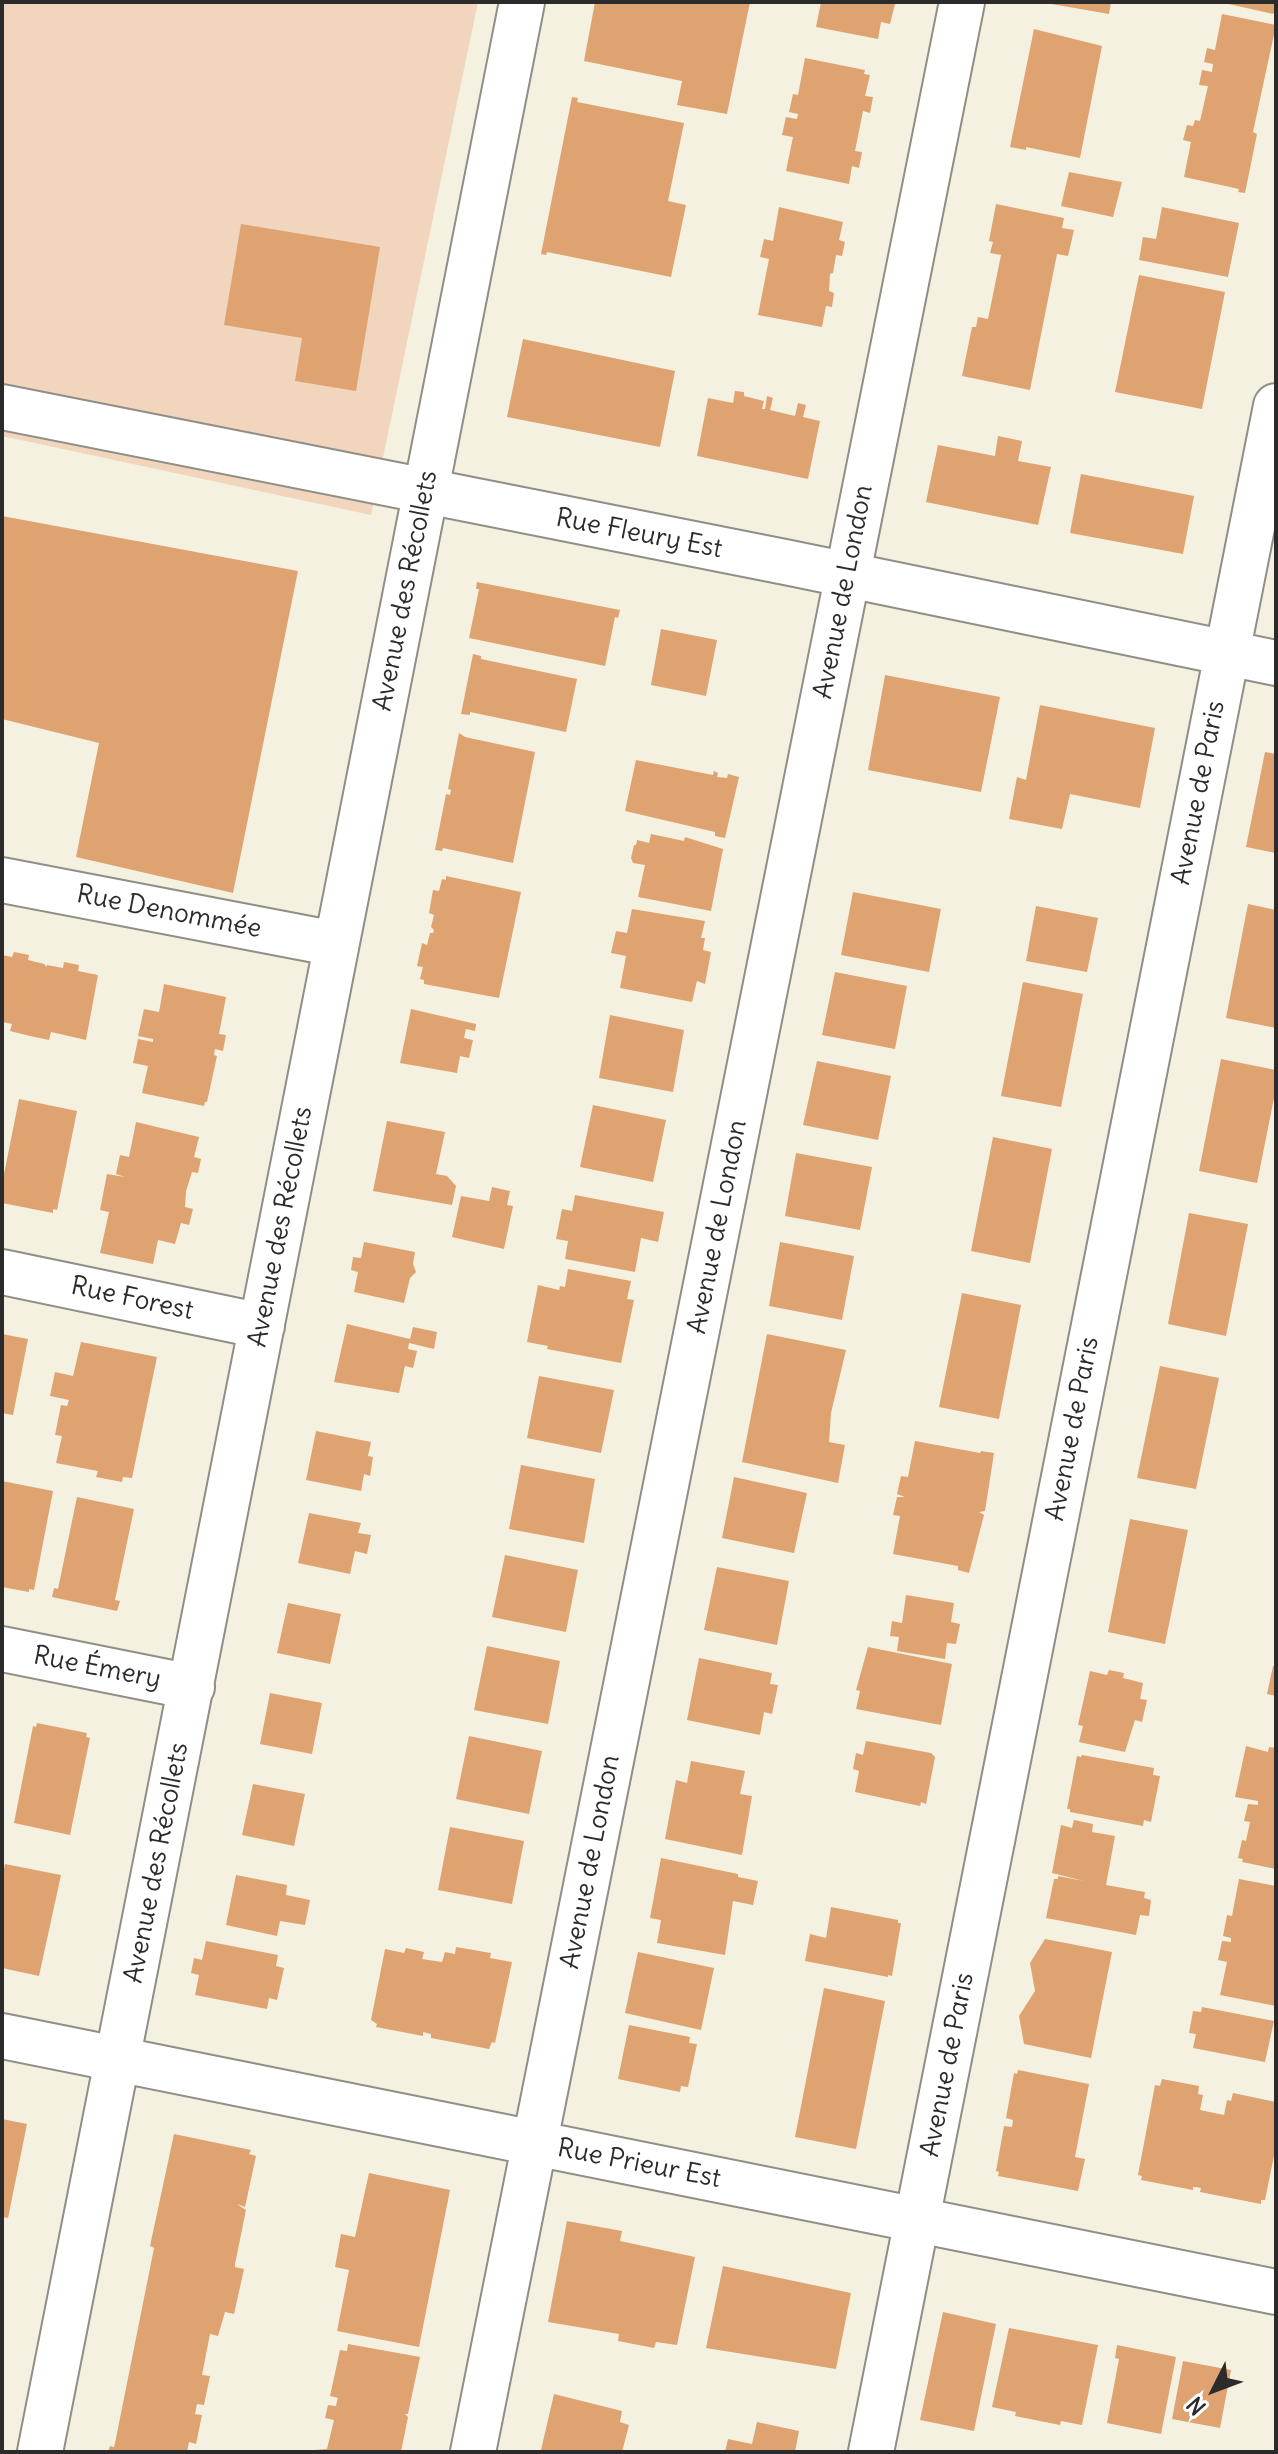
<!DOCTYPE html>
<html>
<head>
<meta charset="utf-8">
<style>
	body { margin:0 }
	#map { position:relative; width:1278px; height:2454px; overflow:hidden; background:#f5f1e1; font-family:Delius,sans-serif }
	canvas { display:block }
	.frame { position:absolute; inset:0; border:4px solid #2b2b2b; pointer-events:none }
	.north { position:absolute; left:1174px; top:2350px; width:80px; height:80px; -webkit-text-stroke:6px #fff; paint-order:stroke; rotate:228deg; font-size:22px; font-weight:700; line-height:32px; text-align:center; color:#2b2b2b }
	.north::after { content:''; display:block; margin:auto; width:28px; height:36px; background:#2b2b2b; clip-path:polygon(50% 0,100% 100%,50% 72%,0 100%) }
</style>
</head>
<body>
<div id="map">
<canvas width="1278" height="2454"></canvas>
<div class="frame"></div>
<div class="north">N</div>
</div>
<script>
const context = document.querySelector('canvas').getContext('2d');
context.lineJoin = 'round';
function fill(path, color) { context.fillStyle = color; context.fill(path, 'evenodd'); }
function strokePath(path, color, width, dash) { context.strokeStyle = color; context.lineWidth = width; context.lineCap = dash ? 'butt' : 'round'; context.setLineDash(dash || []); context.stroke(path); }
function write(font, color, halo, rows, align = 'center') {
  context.font = font + ' Delius,sans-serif'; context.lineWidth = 6; context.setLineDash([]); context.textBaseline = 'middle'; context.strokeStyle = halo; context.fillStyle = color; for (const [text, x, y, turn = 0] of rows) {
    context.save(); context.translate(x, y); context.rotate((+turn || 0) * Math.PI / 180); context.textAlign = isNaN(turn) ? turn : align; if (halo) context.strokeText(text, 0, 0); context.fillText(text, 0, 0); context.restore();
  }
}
fill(new Path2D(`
	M2,2H478L371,515L2,436Z`), '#f1d5bd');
fill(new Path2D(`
	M595,2H750L727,114L677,105L682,81L584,61Z
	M821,2H886L895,4L890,24L881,22L878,39L816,27Z
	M1040,2H1111L1109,14Z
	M1220,2H1276V11L1273,14Z
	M1222,14L1276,25L1253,132L1257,134L1245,193L1238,192L1239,189L1184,177L1191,142L1183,140L1187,125L1193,126L1195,120L1200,121L1208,86L1199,85L1202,70L1212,72L1213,64L1204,62L1207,48L1215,50Z
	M1034,29L1102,46L1080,158L1026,147V150L1010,147Z
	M805,58L865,70L864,74L870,75L865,96L873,97L870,113L863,111L855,151L862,152L859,168L852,166L849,184L786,171L793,137L782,135L786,117L797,119L798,114L789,112L793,94L798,95Z
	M572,97L578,98L577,102L684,123L668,201L686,205L671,277L547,252L546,255L541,254Z
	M1069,172L1122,182L1113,217L1061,206Z
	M996,204L1064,218L1062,228L1074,230L1068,256L1057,254L1030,390L962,376L972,327H976L978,317L988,319L1001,255L990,253L993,242L989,241Z
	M779,207L843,222L839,240L845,242L842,256L836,255L833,273L830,274L829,291L834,293L832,307L826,306L822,327L758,315L769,259L760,257L764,239L773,241Z
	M1162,207L1239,223L1228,277L1139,260L1143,237L1156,239Z
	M241,224L380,247L356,391L295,381L302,338L224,325Z
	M1139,275L1225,292L1202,409L1115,392Z
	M523,339L675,371L660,447L507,417Z
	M735,391L744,392V396L764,401L762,409H765L767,396L773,398L770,410L795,416L798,403L806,405L803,417L820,421L808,479L697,456L708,398L733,403Z
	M998,436L1022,441L1018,461L1051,467L1038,525L926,502L938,445L995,456Z
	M1081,474L1194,496L1183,554L1070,533Z
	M2,516L298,571L233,893L76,857L99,743L2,719Z
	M477,582L620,610L618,618L615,617L605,666L469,638L479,589H476Z
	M661,629L717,640L706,696L651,685Z
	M473,654L481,656V659L577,679L566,732L470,712V715L461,714Z
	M885,675L1000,697L981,792L868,770Z
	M1040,705L1155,728L1140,808L1070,794L1062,829L1009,819L1017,777L1026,780Z
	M459,733L465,737L535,752L513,863L443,848L442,851L435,850L446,794L450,795L451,790L448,789Z
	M1265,752L1276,754V853L1246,847Z
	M636,760L713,775L714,771L718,773L717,777L727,778L728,774L739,777L725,838L715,836V832L625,811Z
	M651,834L684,841L685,837L723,849L711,911L638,897L645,865L633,863L631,858L634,845H636L637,840L649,843Z
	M446,876L521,892L499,998L424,984V980L420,979L423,967L417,966L422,943L427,945L430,933H433L434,930L431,927L434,915L429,913L433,890L439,891L442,879L446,880Z
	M853,892L941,909L929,972L841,955Z
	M1248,904L1276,910V1028L1226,1018Z
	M1036,906L1098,918L1087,972L1026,961Z
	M632,909L705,921L701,938H705L703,950L711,952L705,984L697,981L692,1002L620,988L626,956L611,953L616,931L627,933Z
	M14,952L29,955L28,960L44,964L47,967V965L63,968L64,962L79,965L78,971L98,975L86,1040L51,1032L49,1040L30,1036L10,1031L12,1024L2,1022V955L12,957Z
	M835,972L907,986L895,1049L822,1035Z
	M1023,982L1083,994L1061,1107L1001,1096Z
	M164,984L226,997L219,1034L226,1035L223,1051L215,1049L214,1055L217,1056L207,1102H205L204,1106L142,1093L148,1066L133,1063L138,1039L153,1042V1039L138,1036L144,1009L159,1012Z
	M411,1009L476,1024L475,1031L466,1029L464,1038L473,1040L469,1058L460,1056L457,1073L400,1063Z
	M610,1015L684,1030L673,1092L599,1078Z
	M1221,1059L1276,1070V1088L1257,1183L1199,1171Z
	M817,1061L891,1076L878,1140L803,1125Z
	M19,1099L77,1111L57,1210L53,1209V1213L2,1203V1184Z
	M593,1105L666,1120L653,1182L580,1167Z
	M387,1121L445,1132L436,1174L447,1176L456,1186L452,1205L373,1191Z
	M136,1122L199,1137L194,1157L201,1159L198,1173L192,1172L186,1191L185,1207L193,1209L189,1225L181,1223L175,1244L158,1240L153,1264L100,1253L109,1212L100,1210L107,1174L125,1177L116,1174L120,1155L129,1157Z
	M993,1137L1052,1149L1030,1263L971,1251Z
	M796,1153L872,1167L860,1230L785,1216Z
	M492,1187L510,1191L507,1205L513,1206L504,1249L452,1237L461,1196L489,1201Z
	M575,1195L664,1212L658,1242L641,1238L635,1272L565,1259L568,1241L556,1239L562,1209L572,1211Z
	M1189,1213L1248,1224L1226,1336L1168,1324Z
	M364,1242L415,1252L413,1264L416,1272L410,1278L404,1303L354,1292L358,1272L351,1270L353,1257L361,1258Z
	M780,1242L854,1256L842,1320L769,1306Z
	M568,1269L631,1281L627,1299L634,1300L621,1363L547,1349L548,1346L527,1342L538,1285L559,1290L560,1286L565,1287Z
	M962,1293L1021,1305L999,1419L939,1407Z
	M347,1324L410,1339L413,1327L437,1332L434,1349L409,1343L408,1349L417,1351L413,1368L405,1366L399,1393L334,1382Z
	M2,1334L28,1339L13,1415L2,1413Z
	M767,1334L846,1350L831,1413L829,1442L845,1445L838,1483L742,1462Z
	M81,1342L157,1357L132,1478L123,1477L122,1482L96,1477L98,1471L56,1463L62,1436L55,1435L61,1405L67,1406L69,1400L50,1396L55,1372L73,1376Z
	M1160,1366L1219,1378L1196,1489L1137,1478Z
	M539,1376L614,1390L601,1453L527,1438Z
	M316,1431L371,1442L368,1456L373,1457L370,1476L364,1474L361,1491L306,1480Z
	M915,1441L980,1453L981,1451L994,1453L985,1511L979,1512L984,1515L969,1573L958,1570V1566L893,1554L900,1516L893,1515L897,1497H905L897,1494L901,1476L908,1477Z
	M521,1465L595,1479L584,1543L509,1529Z
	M734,1477L807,1493L794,1553L722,1538Z
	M2,1481L53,1491L34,1590L29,1589V1592L2,1587Z
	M77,1497L134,1509L115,1600L120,1601L117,1611L52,1597L54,1588L58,1589Z
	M309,1513L361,1523L358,1533L371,1535L367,1554L355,1551L350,1574L298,1563Z
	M1130,1519L1188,1530L1165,1644L1108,1632Z
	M505,1555L578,1570L566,1632L492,1617Z
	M717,1567L789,1581L777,1645L704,1630Z
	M906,1595L954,1603L951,1622L960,1624L956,1644L947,1643L945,1659L897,1651L899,1637L890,1636L892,1621L902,1623Z
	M288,1603L341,1614L330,1664L277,1653Z
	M487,1646L560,1661L548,1724L474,1710Z
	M868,1647L952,1664L941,1725L856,1709L860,1691L856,1690Z
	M699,1658L772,1673L770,1684L778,1685L772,1714L764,1712L760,1735L687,1720Z
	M1273,1666L1276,1667V1696L1267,1694Z
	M1109,1670L1124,1673L1123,1678L1143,1683L1140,1699L1147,1700L1142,1722L1135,1720L1125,1752L1079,1742L1083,1726L1078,1725L1090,1671L1107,1675Z
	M270,1693L322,1703L312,1754L260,1744Z
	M37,1723L87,1733L86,1737L90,1738L70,1835L14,1823L33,1726L36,1727Z
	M469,1736L542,1751L529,1814L456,1799Z
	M866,1741L931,1753L935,1757L926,1804L921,1802L920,1806L855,1792L859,1771L853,1769L856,1753L863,1755Z
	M1246,1746L1268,1752L1269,1747L1276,1748V1869L1242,1862L1243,1859L1238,1858L1242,1840L1246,1841L1250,1822L1244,1821L1248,1804L1258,1805V1801L1235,1797Z
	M1082,1755L1154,1768L1153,1775L1160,1776L1151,1822L1144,1820L1143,1826L1070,1812V1809H1067L1077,1756L1081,1757Z
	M691,1761L745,1771L740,1794L752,1796L742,1855L665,1839L676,1780L687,1783Z
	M253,1784L305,1794L294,1846L242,1835Z
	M1074,1820L1093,1824L1092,1832L1115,1836L1106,1885L1145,1892L1144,1898L1151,1900L1149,1916L1140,1915L1136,1935L1046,1918L1054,1879H1058V1876L1084,1881L1052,1873L1061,1825L1072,1828Z
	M450,1827L524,1841L512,1904L438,1890Z
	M661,1858L738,1874V1877L758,1881L753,1905L733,1901L725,1955L657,1943L661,1920L650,1918Z
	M5,1864L61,1875L39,1976L2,1968V1877Z
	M236,1875L287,1885L286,1895L310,1900L305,1925L280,1921L277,1936L226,1925Z
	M1239,1879L1276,1886V2006L1220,1995L1227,1962L1218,1960L1222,1941L1231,1942V1938L1223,1936L1227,1915L1232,1916Z
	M831,1907L898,1920V1923H901L892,1976L888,1975V1977L805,1961L810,1934L826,1938Z
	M1045,1939L1112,1952L1091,2058L1024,2044L1019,2016L1035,1991L1030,1963Z
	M206,1941L278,1955L276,1966L284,1968L277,2000L269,1998L267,2009L195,1995L199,1975L191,1973L194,1958L202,1960Z
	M456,1947L491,1953L490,1958L512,1962L495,2043L492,2042L489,2049L431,2038V2034L423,2032V2036L376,2027L377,2024L371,2020L385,1949L404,1953L406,1948L424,1952L422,1959L442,1962L445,1952L455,1954Z
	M638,1952L714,1968L701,2030L625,2013Z
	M824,1988L885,2001L856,2149L795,2137Z
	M1202,2007L1274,2021L1265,2062L1193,2048L1196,2034L1189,2033L1193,2011L1201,2012Z
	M629,2025L690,2037L689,2043L697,2044L688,2087L681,2086L680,2092L618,2079Z
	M1018,2070L1089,2084L1075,2157L1085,2159L1078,2191L998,2176L999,2172L996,2171L1004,2126L1012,2127L1013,2120L1006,2118L1014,2073L1017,2074Z
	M1162,2079L1199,2086L1198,2094L1203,2095L1200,2110L1224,2115L1227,2100L1231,2101L1233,2093L1276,2102V2146L1265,2200H1261V2204L1200,2192L1201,2188L1196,2187H1193V2190L1141,2180L1142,2176L1138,2175L1155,2085L1160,2086Z
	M2,2119L27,2124L8,2218L2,2217Z
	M174,2134L251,2150L249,2154L256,2156L245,2207L237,2204L246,2210L235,2264V2267L244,2269L234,2314L225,2312L218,2336L210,2334L202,2375L210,2376L204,2405L197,2404L195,2414L202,2415L196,2444L189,2442L187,2452H108L110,2446L114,2447L115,2443L154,2248L150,2246Z
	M369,2173L450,2190L419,2347L337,2331L349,2270L335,2267L341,2234L355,2237Z
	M567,2221L622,2231L620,2241L695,2257L677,2345L656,2342L654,2348L618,2341L619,2334L548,2322Z
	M723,2266L851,2293L836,2369L706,2348Z
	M943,2312L996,2324L974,2431L920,2420Z
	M1009,2328L1098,2345L1082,2425L1061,2421L1060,2425L1015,2416L1016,2412L992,2407Z
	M348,2344L420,2357L408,2414H405L408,2417L401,2452H314V2450L327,2449L334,2420L325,2418L328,2405L336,2406L337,2401L338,2398L330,2396L340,2350L347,2351Z
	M1117,2345L1176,2357L1161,2434L1107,2423L1119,2359L1115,2358Z
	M1183,2361L1231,2370L1220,2428L1172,2419Z
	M554,2394L622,2411L620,2422L629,2425L622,2452H550L541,2450Z
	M757,2422L799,2431L795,2452H725L728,2439L752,2444Z`), '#dea370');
const minor = new Path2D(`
	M2,407L790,563L1276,663
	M2,880L336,944
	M2,1272L262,1326
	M2,1649L192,1687
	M2,2036L1276,2292
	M40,2452L522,2
	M473,2452L962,2
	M871,2452L1276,406`);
strokePath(minor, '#908e86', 48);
strokePath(minor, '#fff', 44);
write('26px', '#2b2b2b', '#fff', [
	["Rue Fleury Est",639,534,11],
	["Avenue des Récollets",406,591,-79],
	["Avenue de London",844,592,-79],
	["Avenue de Paris",1199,793,-79],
	["Rue Denommée",169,912,11],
	["Avenue des Récollets",281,1227,-79],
	["Avenue de London",718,1227,-79],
	["Rue Forest",132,1299,12],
	["Avenue de Paris",1073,1429,-79],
	["Rue Émery",97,1668,11],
	["Avenue de London",591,1862,-79],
	["Avenue des Récollets",157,1863,-79],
	["Avenue de Paris",948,2065,-79],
	["Rue Prieur Est",639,2164,11]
]);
</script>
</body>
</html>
